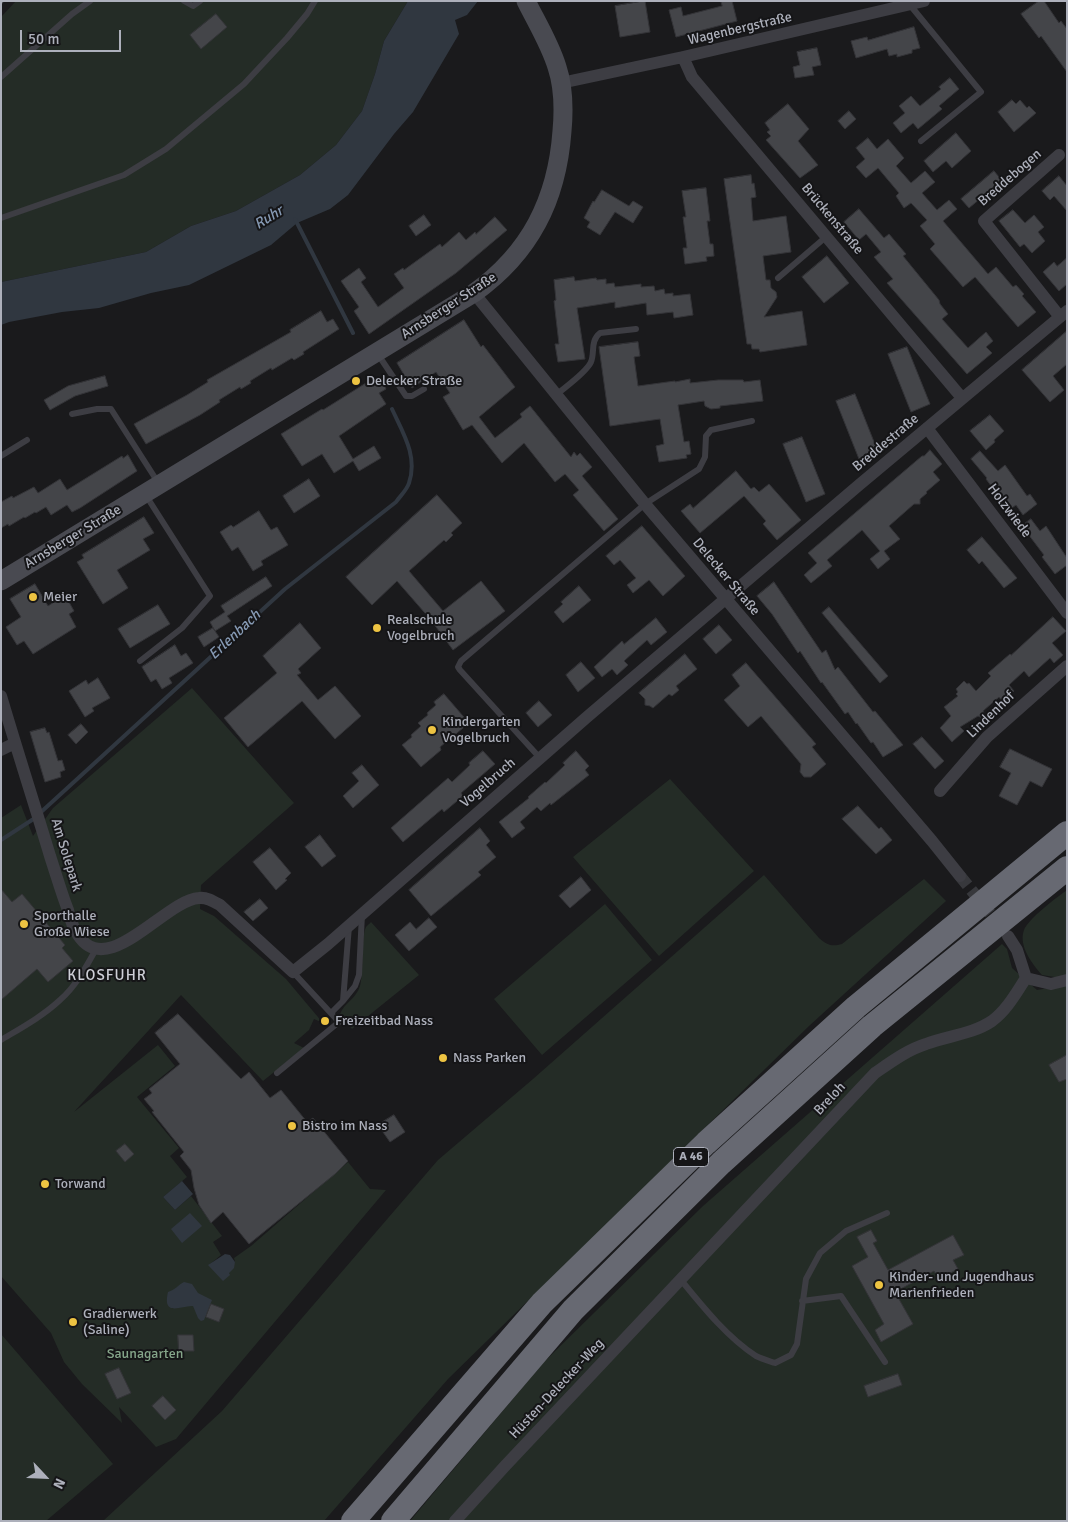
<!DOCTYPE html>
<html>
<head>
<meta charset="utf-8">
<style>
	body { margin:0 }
	#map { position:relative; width:1068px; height:1522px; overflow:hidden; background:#1a1a1c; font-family:Signika,sans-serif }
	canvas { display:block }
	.frame { position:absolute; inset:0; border:2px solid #adb0bb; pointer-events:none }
	.north { position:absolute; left:20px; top:1452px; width:50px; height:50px; -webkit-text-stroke:4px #151517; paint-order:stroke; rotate:115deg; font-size:14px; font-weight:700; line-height:20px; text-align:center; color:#adb0bb }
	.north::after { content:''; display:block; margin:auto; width:18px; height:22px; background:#adb0bb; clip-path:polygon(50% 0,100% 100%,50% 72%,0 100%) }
	.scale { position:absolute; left:20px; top:30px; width:101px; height:22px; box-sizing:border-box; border:2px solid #adb0bb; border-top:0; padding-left:6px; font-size:15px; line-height:18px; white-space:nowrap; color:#adb0bb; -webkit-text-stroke:4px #151517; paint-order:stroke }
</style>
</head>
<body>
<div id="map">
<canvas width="1068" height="1522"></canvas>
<div class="frame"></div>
<div class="north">N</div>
<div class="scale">50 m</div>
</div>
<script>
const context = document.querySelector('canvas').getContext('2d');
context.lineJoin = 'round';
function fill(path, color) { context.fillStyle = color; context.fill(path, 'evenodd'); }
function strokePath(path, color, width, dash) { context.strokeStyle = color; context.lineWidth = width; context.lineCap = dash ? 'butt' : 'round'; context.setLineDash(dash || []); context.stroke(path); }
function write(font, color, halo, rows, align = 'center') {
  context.font = font + ' Signika,sans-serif'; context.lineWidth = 4; context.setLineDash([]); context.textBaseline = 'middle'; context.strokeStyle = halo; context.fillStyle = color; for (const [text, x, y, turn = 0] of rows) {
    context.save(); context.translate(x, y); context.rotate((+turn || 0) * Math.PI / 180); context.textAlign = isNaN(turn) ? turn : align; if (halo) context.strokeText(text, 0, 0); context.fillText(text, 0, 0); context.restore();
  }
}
fill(new Path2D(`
	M16,1H408L384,41L375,74L362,111L336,145L300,175L236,211L191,226L146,252L1,282V17Z
	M192,688L294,803L201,885L200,909L214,916L286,979L323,1023L314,1019L309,1030L294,1043L304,1048L263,1081L181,995L74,1112L158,1045L175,1066L137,1097L179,1148L170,1156L187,1177L163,1197L175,1210L191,1196L222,1236L213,1242L221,1255L209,1265L230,1274L228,1273L235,1262L234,1258L251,1246L348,1162L370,1189L386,1190L176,1439L156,1447L119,1407L122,1423L82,1384L64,1362L51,1333L1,1276V818L21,805L33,836L53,808Z
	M670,779L754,871L659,956L573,857Z
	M764,875L819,938C827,945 832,947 842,944L924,879L946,901L809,1026L448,1379L324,1521H103L222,1411L438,1160L533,1079Z
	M1067,890V975L1061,978L1042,975C1033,965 1018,946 1024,930C1028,919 1056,898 1067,890Z
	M605,904L652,960L542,1055L494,999Z
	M371,922L419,975L352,1029L340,1014C344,1003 356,999 360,986C364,972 361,937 366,927C367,925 370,924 371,922Z
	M1002,944L1007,949L1012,968L1037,990L1067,985V1521H410L544,1362L703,1206Z
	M1,1334L113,1464L46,1521H1Z`), '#242c26');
fill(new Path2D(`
	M408,1H478L467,15L455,20L459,34L413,112L394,134L348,195L330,209L297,223L271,245L189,285L151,293L99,308L62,312L9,322L1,325V282L146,252L191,226L236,211L300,175L336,145L362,111L375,74L384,41Z
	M182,1181L193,1194L175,1210L163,1197Z
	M190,1213L202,1226L182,1243L171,1229Z
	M225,1254L230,1255L235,1262L234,1268L229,1273L230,1275L223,1281L208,1265Z
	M184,1282L192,1284L198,1293L212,1300L204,1320L201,1321L198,1318L193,1306C182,1305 162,1318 168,1292C175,1290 178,1285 184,1282Z`), '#303740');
strokePath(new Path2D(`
	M295,219L353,333
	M40,813L285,589L396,502C400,496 407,490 409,483C418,456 403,433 392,409
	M1,840L35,818`), '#303740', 4);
const building = new Path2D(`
	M645,1L650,32L620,37L615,6Z
	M721,1H732L737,21L676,37L669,10L681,7L683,16L722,6Z
	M1039,1H1044L1059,23L1061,21L1067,29V72L1041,36L1039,38L1021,14Z
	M216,14L227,27L201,49L190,35Z
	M914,27L920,48L912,50V53L897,57V54L889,56L887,49L856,58L851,41L867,37L868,40Z
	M817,48L821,65L812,67L814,75L795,78L793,67L800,65L797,52Z
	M950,78L959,89L939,106L942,109L918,129L913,123L901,133L893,123L905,113L899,106L911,96L920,106L941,89L939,87Z
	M1012,100L1016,104L1020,100L1027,108L1029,106L1036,113L1014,132L998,112Z
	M788,104L809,129L798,141L818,165L800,178L766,140L771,136L767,132L770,130L765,123Z
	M849,111L856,119L845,129L838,121Z
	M956,133L971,151L952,168L946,161L933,172L924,161Z
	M868,138L877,149L888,139L904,158L896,166L911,183L925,171L935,182L922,193L937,210L949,200L957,209L943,221L988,274L996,267L1013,287L1016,285L1024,294L1022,296L1036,312L1018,327L975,277L963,287L930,249L935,244L920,226L927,220L911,203L904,208L896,196L899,193L878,168L866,178L856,167L865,159L856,148Z
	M994,171L1004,183L984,201L981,198L969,208L961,199Z
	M751,175L752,184L754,183L756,197L751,198L753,221L786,216L791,252L763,256L766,280H770L771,288L776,292L777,297L764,317L802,311L807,345L760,352L759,349H752L751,344H747L724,179Z
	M1059,176L1067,186V211L1054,196L1050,200L1042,191Z
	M706,188L710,221H707L710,244H713L714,256L706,257L707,261L685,264L683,248H687L683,217H686L682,191Z
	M602,190L629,206L633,201L643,207L633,223L615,212L600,235L587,227L590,222L584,218L593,201L594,202Z
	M859,209L884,238L889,234L906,254L903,256L939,300L940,304L948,314L942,319L968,348L986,332L993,341L986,347L992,353L967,374L887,283L893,279L874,257L881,252L866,234L859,240L844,222Z
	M1013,210L1025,223L1034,215L1044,227L1038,232L1045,241L1032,253L1024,244L1020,247L999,221Z
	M424,215L431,225L416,236L409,226Z
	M495,217L507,230L456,273L369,334L354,311L359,307L341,281L359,268L366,278L361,282L378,307L404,288L394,274L403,268L404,270L440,244L442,247L459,232L466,240L475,232L476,234Z
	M827,256L849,283L824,303L802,277Z
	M1067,258V284L1059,291L1043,272L1054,262L1057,266Z
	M574,277L575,281L596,278L597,280L606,279V284L614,283L615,287L641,284V287L654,286L655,291L664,289L665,294L673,293V296L690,294L693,315L674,318L673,312L647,315L646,303L615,308V302L577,308L585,359L558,362L555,344H559L554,301L556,300L554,280Z
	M321,311L327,322L333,319L339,329L303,352L304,354L294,360L292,358L272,370L271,368L250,381L251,383L241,389L240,387L219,400L220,402L200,415L146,444L134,424L187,395L208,382L207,380L291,332L290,330Z
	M464,320L481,347L483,345L515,387L479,417L495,438L522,417L520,414L530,406L571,457L574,452L577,456L580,453L592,467L582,476L618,519L604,531L573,495L579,490L565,474L555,482L524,443L502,463L472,425L463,430L443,397L450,393L436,372L412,388L397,363Z
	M1067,331V364L1053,376L1064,390L1050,402L1022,370Z
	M638,342L640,356L634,357L638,386L675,381V382L690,379V383L718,380H743L744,382L760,380L763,401L720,406V408L711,409L705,406L704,401L678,405L684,442L689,441L691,454L686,455L687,458L659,462L656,446L664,444L660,419L610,426L599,347Z
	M907,347L930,404L911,412L888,354Z
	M105,376L108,386L75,396L50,410L44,400L68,386Z
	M380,377L386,389L379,393L386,404L339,436L353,459L374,446L381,458L359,471L353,461L334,473L322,454L302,466L281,434L322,409L323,410L366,383L367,384Z
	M855,394L878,452L859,459L836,401Z
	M990,415L1004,431L994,440L995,442L986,450L970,431Z
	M802,437L825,494L806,502L783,444Z
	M930,450L942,464L933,472L940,480L926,492L927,493L920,499V504H914L889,526L900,539L884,551L890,559L878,569L870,559L880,551L862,530L827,560L832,566L811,583L804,575L817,563L808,553L922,456H924Z
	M980,451L998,471L1005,465L1027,496L1030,494L1037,504L1023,515L1016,505L1009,510L986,479L987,478L971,459Z
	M128,455L137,471L80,508L72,512L67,505L51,515L46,507L36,513L35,512L25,518L24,517L9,526L8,524L1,528V502L12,496L13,498L34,487L38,493L60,479L67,490L122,456L123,458Z
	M736,471L751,489L754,487L759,492L769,484L801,520L777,540L763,524L766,521L744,496L700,533L681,511L690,504L693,508Z
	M309,479L320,496L294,513L283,496Z
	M437,495L462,523L451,533L453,535L446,542L444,540L409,571L443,611L481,581L505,611L453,650L431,620L397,581L372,605L346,577Z
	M259,511L271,530L277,527L288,545L261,561L263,565L253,571L238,547L232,551L220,532L231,525L233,527Z
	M144,517L154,533L143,539L150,550L117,570L128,588L103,604L77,562L84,558L82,555Z
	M1031,519L1040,531L1046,526L1067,558V565L1055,574L1042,557L1044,555L1022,526Z
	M642,526L685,576L663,596L649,580L633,593L627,585L636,578L620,560L614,565L606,556Z
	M982,537L1017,578L1004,588L982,561L979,564L967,550Z
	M266,577L272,586L227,616L231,621L215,631L210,622L225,612L221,606Z
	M774,582L822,653L826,650L835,670L838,667L873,712L875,711L903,745L883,757L873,742L871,743L857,723L856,724L848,712L845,714L822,682L821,683L800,651L798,653L772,614L757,596Z
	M35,584L48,606L65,595L74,611L69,614L76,627L33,654L24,641L17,645L6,627L21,617L10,599Z
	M579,586L591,600L563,623L554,612L563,604L561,602Z
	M158,605L170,624L130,648L118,629Z
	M829,607L888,676L880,683L822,613Z
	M1053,617L1066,631L1052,643L1063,655L1054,663L1050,658L1029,677L1024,671L1009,685L1014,691L1003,702L999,697L983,711L987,720L978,716L960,727L964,731L952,742L940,728L951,716L944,707L958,696L956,694L958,692L956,689L964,681L967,684L969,683L976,691L991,676L988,673L1010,654L1011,655Z
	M656,618L667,632L651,645L647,640L624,661L628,665L617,675L612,669L602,677L594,667L622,641L624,644Z
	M300,623L321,648L298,669L301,673L297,675L318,700L335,686L361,716L335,739L302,701L248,747L224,718L277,673L263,656Z
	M719,625L732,640L716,654L703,639Z
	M213,628L219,637L204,647L198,637Z
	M175,645L181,656L186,653L193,663L169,678L172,683L162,689L156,679L151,682L142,667Z
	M685,654L697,669L676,686L679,690L672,696L669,694L653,708L650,706L645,705V699L639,693Z
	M581,662L595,678L578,692L566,675Z
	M746,663L816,744L812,747L826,764L811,777H804L800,772L801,764L761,716L748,727L724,700L740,686L732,675Z
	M98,678L110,698L92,708L94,711L85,717L69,691L86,680L88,684Z
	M444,694L469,723L440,747L441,750L421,767L402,745L412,737L411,735L421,726L418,723L428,715L427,713L436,705L434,702Z
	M539,701L552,715L538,727L526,713Z
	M81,724L88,732L76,744L68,735Z
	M45,728L47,733L49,732L58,761L62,760L65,770L60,772L61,777L45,782L30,732Z
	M922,737L944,761L935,769L913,744Z
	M1010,749L1052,769L1042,787L1030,781L1017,805L999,796L1011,773L1000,767Z
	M483,751L495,764L461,793L463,796L444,812L442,809L403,842L391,828L448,778L452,782L470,765L469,763Z
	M576,751L589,766L585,770L589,775L551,805L550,803L541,811L537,807L520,822L525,828L512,838L499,822L529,798L528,797L545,782L546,783L565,765L563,763Z
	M362,765L379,785L353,808L343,796L359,781L352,773Z
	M858,806L879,829L881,827L892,840L876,854L842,819Z
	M480,828L490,841L486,845L496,857L478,872L481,875L431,916L409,890Z
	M320,835L336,856L322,867L305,847Z
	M270,848L291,873L285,879L287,880L276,890L253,862Z
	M581,877L591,890L570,908L559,896Z
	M1,889L12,902L22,894L65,945L62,948L73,961L48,982L37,969L1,1000Z
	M260,899L268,908L253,921L244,912Z
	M429,918L437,927L409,951L395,935L410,922L416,929Z
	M178,1014L241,1079L249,1072L270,1098L281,1090L307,1122L313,1118L348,1161L335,1174L249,1244L223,1212L211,1223L199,1205L194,1188L191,1170L180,1156L184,1152L152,1112L154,1111L144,1099L152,1093L149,1089L180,1064L155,1033Z
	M1067,1055V1079L1059,1082L1049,1065Z
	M394,1115L405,1132L390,1142L378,1125Z
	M125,1144L134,1154L125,1162L116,1151Z
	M871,1230L877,1241L873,1243L888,1270L953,1235L964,1255L953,1260L958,1269L939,1279L934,1271L895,1292L913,1324L881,1342L875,1330L884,1324L852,1266L868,1257L857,1237Z
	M211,1304L224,1309L219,1322L206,1317Z
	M178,1335H193L194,1351H179Z
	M119,1368L131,1393L117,1399L105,1374Z
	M898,1374L902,1385L868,1397L864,1386Z
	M163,1396L176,1410L165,1420L152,1406Z`);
fill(building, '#444549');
strokePath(building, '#343438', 1);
strokePath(new Path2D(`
	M960,876L1001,927`), '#37383c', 12, [12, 6]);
strokePath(new Path2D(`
	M184,1L193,6L200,1
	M910,5L981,92L921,141
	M1,77L72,14L90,1
	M1,218L124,175L166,149L244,84L287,38L307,14L315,1
	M778,278L827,236
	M377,353L406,396H412L424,389
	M556,395C565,387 586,373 591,362C595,352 590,341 600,333L636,329
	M72,414L97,409H111L159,484
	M1,456L27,440
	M140,661L182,628L210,596L145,494
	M540,758L460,670L458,667L461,661L645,504L699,469L705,457L706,436L711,430L752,421
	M343,1001L355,986L359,975L362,914
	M331,1013L343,1001L349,926
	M1,1040C21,1028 43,1016 60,1000C76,986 86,967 96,949
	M277,1073L339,1022L293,972
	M681,1280C703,1307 727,1337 756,1356C762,1359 769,1361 775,1363L791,1355L797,1344L806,1279L820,1253L846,1231L887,1213
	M802,1301L841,1296L885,1362`), '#3d3d43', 6);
strokePath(new Path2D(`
	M683,57L692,77L962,398
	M561,83L683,57L924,1
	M1059,155L984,221L1060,317
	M474,293L645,504L932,841L960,876
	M927,428L1067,613
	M1,696C17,750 34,803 50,856C56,874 61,892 68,910C70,918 73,928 78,935C108,981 165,900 199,898C207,897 213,901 220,905L293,972L328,944L587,717L859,485L1067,311
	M1,750L15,743
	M940,791L987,737L1067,666
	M1008,936L1017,950L1026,978
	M1026,978L1051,984L1067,980
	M455,1521L505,1466L875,1073C891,1062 907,1050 926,1044C947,1036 973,1034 992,1021C1007,1010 1016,993 1026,978`), '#3d3d43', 12);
strokePath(new Path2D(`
	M1,581L474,293C530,253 557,200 562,131C564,109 564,88 557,67C550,44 537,23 526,1`), '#494a51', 19);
strokePath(new Path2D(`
	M353,1521L542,1303L706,1143L856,1007L1067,833
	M393,1521L573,1310L721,1163L872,1026L1067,868`), '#676972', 24);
strokePath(new Path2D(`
	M1,2L2,1`), '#52535a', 4, [6, 5]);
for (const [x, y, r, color] of [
	[356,381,5,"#edc342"],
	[33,597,5,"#edc342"],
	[377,628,5,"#edc342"],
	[432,730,5,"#edc342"],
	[24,924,5,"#edc342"],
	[325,1021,5,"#edc342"],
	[443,1058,5,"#edc342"],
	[292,1126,5,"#edc342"],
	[45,1184,5,"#edc342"],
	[879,1285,5,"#edc342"],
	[73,1322,5,"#edc342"]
]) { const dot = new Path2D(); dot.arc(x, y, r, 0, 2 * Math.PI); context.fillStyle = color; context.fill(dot); strokePath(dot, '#151517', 2); }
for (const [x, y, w] of [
	[691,1157,35]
]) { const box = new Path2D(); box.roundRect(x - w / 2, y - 9.5, w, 19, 4); context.fillStyle = '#151517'; context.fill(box); strokePath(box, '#adb0bb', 1); }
write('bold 12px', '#adb0bb', null, [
	["A 46",691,1157]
]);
write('14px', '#adb0bb', '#151517', [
	["Wagenbergstraße",740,29,-13],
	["Breddebogen",1010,178,-41],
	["Brückenstraße",832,219,50],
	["Arnsberger Straße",449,306,-33],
	["Breddestraße",886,443,-40],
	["Holzwiede",1009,511,53],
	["Arnsberger Straße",73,537,-31],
	["Delecker Straße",726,577,50],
	["Lindenhof",991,715,-44],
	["Vogelbruch",488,783,-41],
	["Am Solepark",66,855,73],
	["Breloh",830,1099,-47],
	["Hüsten-Delecker-Weg",557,1389,-47]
]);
write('14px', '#adb0bb', '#151517', [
	["Delecker Straße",366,381],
	["Meier",43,597],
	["Realschule",387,620],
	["Vogelbruch",387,636],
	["Kindergarten",442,722],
	["Vogelbruch",442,738],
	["Sporthalle",34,916],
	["Große Wiese",34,932],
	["Freizeitbad Nass",335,1021],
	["Nass Parken",453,1058],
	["Bistro im Nass",302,1126],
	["Torwand",55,1184],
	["Kinder- und Jugendhaus",889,1277],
	["Marienfrieden",889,1293],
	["Gradierwerk",83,1314],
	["(Saline)",83,1330]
], 'left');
write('14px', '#85a58a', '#151517', [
	["Saunagarten",145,1354]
]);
write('italic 15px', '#869ab4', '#151517', [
	["Ruhr",269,218,-32],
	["Erlenbach",235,635,-43]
]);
context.letterSpacing = '1px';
write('15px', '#cecfd7', '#151517', [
	["KLOSFUHR",107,976]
]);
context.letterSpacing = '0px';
</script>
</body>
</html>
